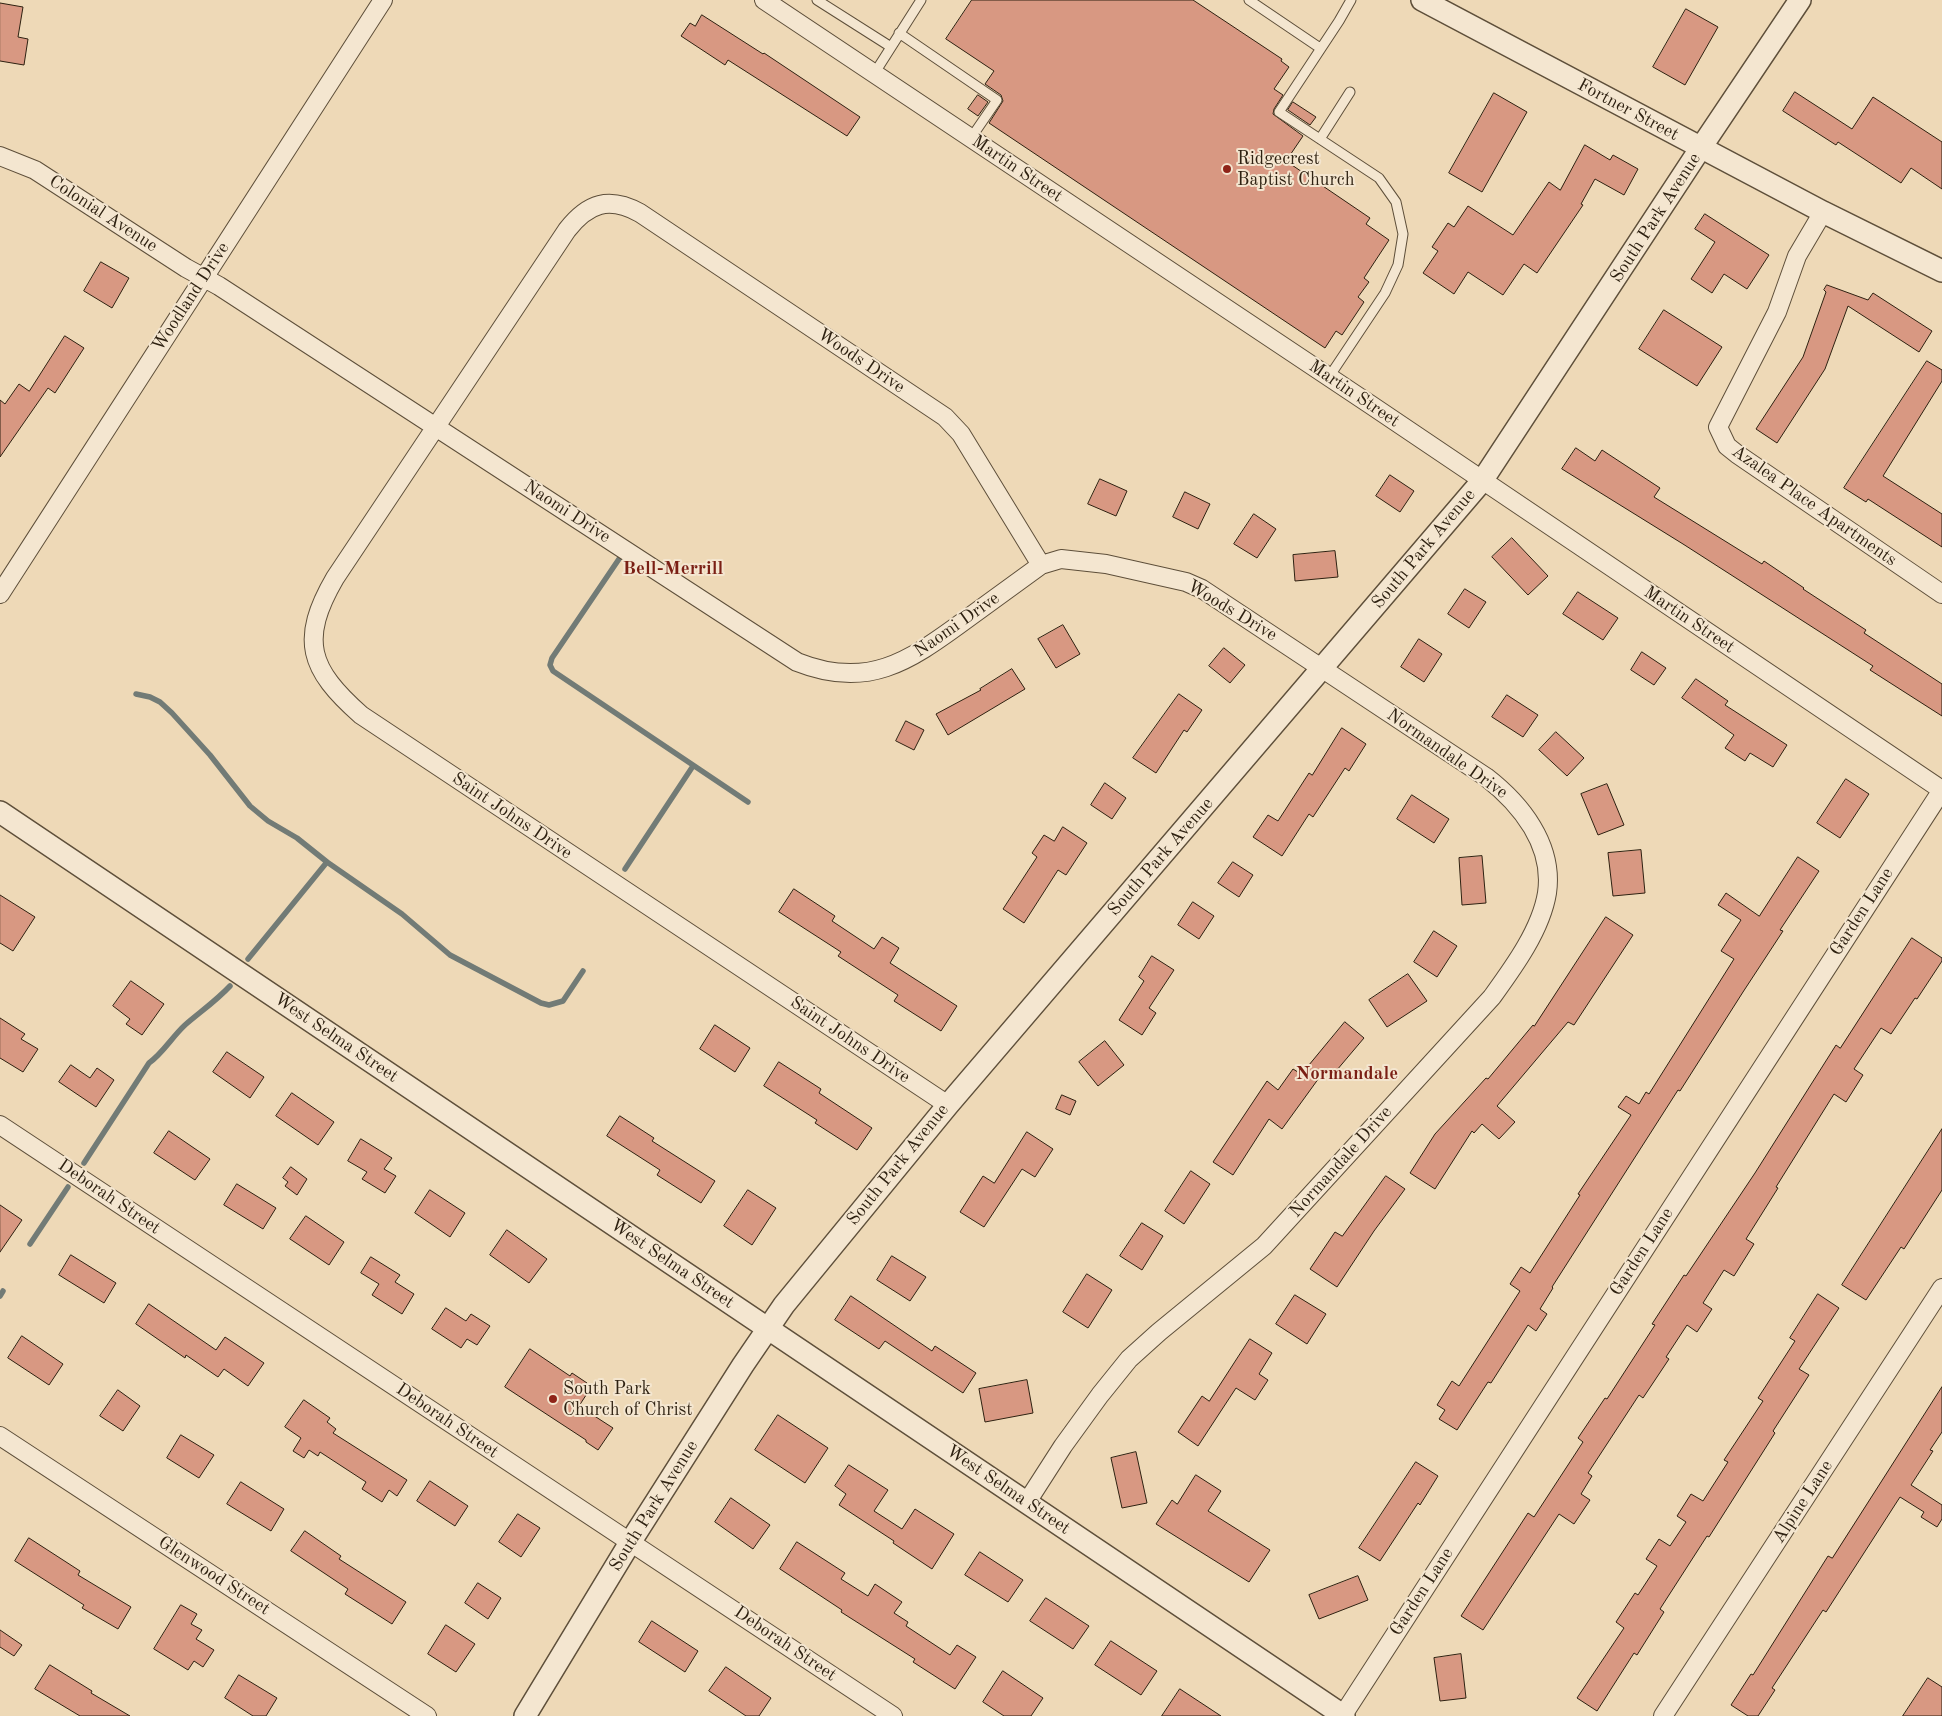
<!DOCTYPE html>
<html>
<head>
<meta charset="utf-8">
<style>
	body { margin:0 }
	canvas { display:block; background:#eed9b7 }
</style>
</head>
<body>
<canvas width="1942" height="1716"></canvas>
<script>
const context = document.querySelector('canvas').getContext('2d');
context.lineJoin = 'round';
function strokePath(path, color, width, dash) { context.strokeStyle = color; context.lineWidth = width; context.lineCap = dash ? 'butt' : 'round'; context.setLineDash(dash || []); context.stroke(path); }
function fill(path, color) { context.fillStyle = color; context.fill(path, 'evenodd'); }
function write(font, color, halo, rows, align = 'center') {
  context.font = font + ' "Old Standard TT",serif'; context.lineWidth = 4; context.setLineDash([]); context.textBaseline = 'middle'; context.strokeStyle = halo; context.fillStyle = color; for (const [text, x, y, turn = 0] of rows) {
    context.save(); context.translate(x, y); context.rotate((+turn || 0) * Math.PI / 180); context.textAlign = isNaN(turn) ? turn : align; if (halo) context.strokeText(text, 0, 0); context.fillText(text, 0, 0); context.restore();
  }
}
strokePath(new Path2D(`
	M619,559L552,658L550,665L553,671L748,802
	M136,694L150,697L160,702L172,713L210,755L250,806L268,821L297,838L327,862L402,914L450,955L541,1003L549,1005L563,1001L583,971
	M625,869L693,766
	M248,959L327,862
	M84,1163L149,1063C163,1053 172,1037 185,1025C200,1012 216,1001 230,986
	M30,1244L68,1187
	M0,1296L3,1291`), '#727b76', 5.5);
const building = new Path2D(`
	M972,0H1193L1282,59L1281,61L1289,67L1274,89L1283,95L1274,109L1273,114L1303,136L1286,161L1370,218L1366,224L1389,240L1364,278L1369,282L1358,297L1364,302L1342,335L1336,331L1325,348L989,123L1003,101L1001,95L985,84L994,71L946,39Z
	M0,3L23,7L18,37L28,39L24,65L0,61Z
	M1686,9L1718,27L1685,85L1653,67Z
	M702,15L763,54L764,53L860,117L847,136L728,60L725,65L681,36L690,23L695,26Z
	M1795,92L1852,129L1873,97L1942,142V189L1911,168L1901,183L1838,142L1836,145L1783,111Z
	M1494,93L1527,112L1482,192L1449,173Z
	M978,95L988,102L978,116L968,109Z
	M1293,102L1316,117L1310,125L1288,110Z
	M1585,145L1610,160L1613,155L1638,169L1624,195L1595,179L1581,204L1583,205L1537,273L1524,264L1503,295L1468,272L1454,294L1423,273L1438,251L1432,247L1448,223L1454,227L1468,206L1513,235L1549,182L1560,190Z
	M1705,214L1769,255L1747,289L1724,274L1712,293L1691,279L1715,242L1695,229Z
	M101,262L129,278L112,308L84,291Z
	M1827,285L1868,300L1873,293L1932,331L1919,352L1848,306L1825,369L1777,443L1756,429L1803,357L1826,292L1824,290Z
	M1664,310L1722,347L1697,386L1639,349Z
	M65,336L84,348L55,393L48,388L0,457V400L5,404L19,384L29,391Z
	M1927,361L1942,370V381L1883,476L1942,514V547L1868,499L1866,502L1844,488Z
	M1576,448L1595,461L1602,450L1660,488L1654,497L1762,564L1764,561L1804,588L1803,589L1866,630L1864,633L1942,684V716L1870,670L1873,666L1683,544L1562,469Z
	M1390,475L1414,491L1400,512L1376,496Z
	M1100,479L1127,491L1116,516L1088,504Z
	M1185,492L1210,504L1198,529L1173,517Z
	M1254,514L1276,529L1257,558L1234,544Z
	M1512,538L1548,576L1528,595L1492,557Z
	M1335,551L1338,577L1295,581L1293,555Z
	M1465,589L1486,602L1469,628L1448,614Z
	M1578,592L1618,618L1603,640L1563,614Z
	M1063,625L1080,654L1056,668L1038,639Z
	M1419,639L1442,654L1424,682L1401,667Z
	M1224,648L1245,665L1230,683L1209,666Z
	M1642,652L1666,668L1654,685L1631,670Z
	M1012,669L1025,689L948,735L936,714L981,690L980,689Z
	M1696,679L1728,701L1725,705L1787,745L1773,767L1750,753L1745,761L1725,748L1734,735L1682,698Z
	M1179,694L1202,710L1187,732L1184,730L1156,773L1133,758Z
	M1507,695L1538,715L1523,737L1492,717Z
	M906,721L924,730L914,750L896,741Z
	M1342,728L1366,744L1349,771L1345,768L1313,817L1309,814L1282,856L1253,837L1268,815L1278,821L1309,773L1312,775Z
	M1556,732L1584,758L1567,776L1539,750Z
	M1846,779L1869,794L1840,838L1817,823Z
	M1105,783L1126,798L1112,819L1091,805Z
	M1607,784L1624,825L1598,835L1581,794Z
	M1412,795L1449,819L1434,843L1397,819Z
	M1063,827L1087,843L1066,875L1058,870L1024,923L1003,909L1037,857L1032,853L1044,835L1054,841Z
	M1641,850L1645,893L1613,896L1608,853Z
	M1482,856L1486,903L1462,905L1459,858Z
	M1798,857L1819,871L1780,930L1783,931L1743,992L1680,1091L1678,1090L1552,1287L1553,1288L1540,1309L1547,1314L1536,1331L1528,1325L1491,1383L1488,1382L1457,1430L1439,1419L1445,1410L1437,1405L1452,1381L1459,1386L1520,1291L1510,1284L1521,1267L1530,1273L1580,1195L1578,1194L1631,1115L1618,1107L1626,1096L1639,1104L1646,1092L1649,1094L1734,959L1721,951L1741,920L1718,905L1726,893L1759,916Z
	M1233,862L1253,875L1239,897L1218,883Z
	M794,889L835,916L832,921L874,949L882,937L899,948L890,963L957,1006L941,1031L894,1001L898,995L838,956L841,952L779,912Z
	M0,895L35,917L13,951L0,943Z
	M1193,902L1214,916L1199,939L1178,925Z
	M1606,917L1633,935L1574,1025L1568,1022L1497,1106L1515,1122L1499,1139L1482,1124L1474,1133L1472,1131L1435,1189L1410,1173L1435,1134L1486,1078L1488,1079L1533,1025L1534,1026Z
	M1434,931L1457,946L1437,977L1414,962Z
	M1912,938L1942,958V961L1917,999L1915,998L1891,1034L1881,1028L1854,1069L1863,1075L1846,1102L1834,1094L1776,1187L1778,1188L1746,1239L1754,1244L1734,1276L1724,1270L1703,1303L1712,1309L1697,1332L1687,1325L1666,1357L1669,1359L1643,1398L1639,1395L1588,1473L1592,1476L1581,1494L1590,1500L1574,1524L1559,1514L1483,1630L1461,1616L1528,1513L1534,1517L1583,1442L1578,1438L1605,1398L1607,1399L1655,1325L1652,1324L1684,1275L1686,1276L1755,1173L1836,1045L1840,1048Z
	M1152,956L1174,970L1149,1008L1156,1013L1142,1035L1119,1020L1144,981L1139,977Z
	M1408,974L1427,1001L1387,1027L1369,1000Z
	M131,981L164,1004L142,1035L126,1024L130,1019L113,1006Z
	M0,1018L25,1034L21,1039L38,1049L23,1072L0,1058Z
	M1345,1022L1364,1038L1331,1077L1324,1071L1282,1129L1269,1119L1233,1175L1213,1162L1267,1081L1278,1090L1293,1069L1301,1074Z
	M715,1025L750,1048L735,1072L700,1049Z
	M1105,1041L1124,1065L1098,1086L1079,1062Z
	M227,1052L264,1077L250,1098L213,1072Z
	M779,1062L821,1089L819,1093L872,1128L857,1150L815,1123L817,1120L764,1086Z
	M71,1065L90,1078L97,1068L114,1080L96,1107L59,1082Z
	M292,1093L334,1122L318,1145L276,1116Z
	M1062,1095L1076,1101L1070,1115L1056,1109Z
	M620,1116L654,1138L652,1141L715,1181L701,1203L657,1175L660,1170L607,1136Z
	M1942,1129V1190L1904,1249L1901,1247L1866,1300L1842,1285Z
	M169,1131L210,1159L195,1180L154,1153Z
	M1027,1132L1053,1149L1035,1177L1022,1169L984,1227L960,1212L983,1176L994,1183Z
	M361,1139L392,1158L384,1169L396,1176L385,1193L362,1179L367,1172L348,1161Z
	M291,1167L307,1179L297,1195L285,1186L288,1182L283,1178Z
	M1191,1171L1210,1184L1184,1224L1165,1211Z
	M1386,1176L1405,1189L1374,1231L1337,1287L1310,1269L1335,1232L1342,1236Z
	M237,1184L276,1208L263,1229L224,1205Z
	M430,1190L465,1213L450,1237L415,1213Z
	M748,1190L776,1208L752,1245L724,1226Z
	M0,1205L22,1220L0,1252Z
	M306,1216L344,1242L329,1265L290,1239Z
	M1142,1223L1163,1236L1142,1270L1120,1256Z
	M507,1230L547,1259L529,1283L490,1255Z
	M71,1255L116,1283L104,1303L59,1275Z
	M892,1256L926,1277L910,1301L877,1280Z
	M371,1257L400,1275L395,1282L414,1294L402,1314L372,1295L379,1284L361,1273Z
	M1087,1274L1112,1290L1088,1328L1063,1312Z
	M1818,1294L1839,1308L1799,1369L1809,1375L1773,1431L1775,1433L1709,1537L1707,1536L1660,1609L1664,1612L1637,1655L1634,1653L1597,1711L1577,1698L1624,1628L1616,1622L1635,1593L1638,1595L1657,1566L1646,1559L1659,1539L1670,1546L1686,1522L1677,1516L1691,1494L1703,1501L1728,1462L1724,1460L1763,1401L1758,1398L1795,1341L1790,1338Z
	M1295,1295L1326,1314L1307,1344L1276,1324Z
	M851,1296L932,1351L935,1346L976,1373L963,1393L885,1341L879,1349L835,1320Z
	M149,1304L216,1350L225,1337L264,1363L248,1386L224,1369L218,1377L186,1355L185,1358L136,1324Z
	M446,1308L466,1321L471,1314L490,1326L477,1345L467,1339L461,1348L432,1329Z
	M22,1336L63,1364L49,1385L8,1358Z
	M1250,1339L1272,1353L1259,1374L1268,1380L1255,1400L1236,1388L1198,1446L1178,1432L1202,1396L1209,1401Z
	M530,1349L570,1376L572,1373L587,1383L585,1386L590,1389L579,1406L613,1428L598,1450L586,1442V1440L505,1387Z
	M1027,1380L1033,1413L985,1422L979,1389Z
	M1942,1387V1432L1930,1450L1933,1451L1911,1485L1942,1505V1519L1937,1527L1921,1517L1924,1512L1900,1497L1826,1612L1823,1610L1772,1688L1775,1690L1758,1716H1748L1731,1705L1751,1674L1753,1675L1828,1556L1832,1558Z
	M118,1390L140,1406L123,1431L100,1416Z
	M304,1400L330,1418L327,1422L336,1429L333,1433L407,1480L397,1496L389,1490L382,1502L362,1489L366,1482L320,1452L318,1456L309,1450L304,1458L293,1451L301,1438L285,1427Z
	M778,1415L828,1448L805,1483L755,1450Z
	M181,1435L214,1455L199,1478L167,1458Z
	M1136,1452L1147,1503L1122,1508L1111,1458Z
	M1416,1462L1438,1476L1420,1505L1418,1503L1380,1561L1359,1548Z
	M849,1465L888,1490L874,1511L902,1529L915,1509L954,1534L932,1569L893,1543L894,1541L839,1505L846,1494L835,1486Z
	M1196,1475L1221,1491L1208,1511L1270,1550L1249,1582L1156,1524L1172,1500L1177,1504Z
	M430,1481L468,1506L455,1526L417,1501Z
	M241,1482L284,1509L271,1531L227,1504Z
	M731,1498L770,1525L753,1549L715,1522Z
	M518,1514L540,1528L521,1557L499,1542Z
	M305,1531L341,1556L339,1559L406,1602L392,1624L345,1594L348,1589L291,1551Z
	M29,1538L80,1571L78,1575L131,1607L118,1629L82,1608L84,1605L15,1561Z
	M797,1542L845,1573L841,1579L868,1596L875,1584L902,1602L894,1613L908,1622L906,1626L950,1655L957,1645L976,1657L955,1689L913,1662L915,1659L841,1612L842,1610L780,1569Z
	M980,1552L1023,1580L1008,1602L965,1575Z
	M1358,1576L1368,1600L1319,1619L1309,1595Z
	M478,1583L501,1598L488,1619L465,1603Z
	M1046,1598L1089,1626L1073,1649L1030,1621Z
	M181,1605L197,1614L191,1624L202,1630L196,1639L214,1650L203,1667L194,1661L188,1670L154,1649Z
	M652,1621L698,1651L685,1672L639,1642Z
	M446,1625L475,1644L456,1672L428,1654Z
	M0,1630L22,1645L14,1656L0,1647Z
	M1111,1641L1157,1671L1141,1695L1095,1665Z
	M1461,1654L1466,1698L1440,1701L1434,1658Z
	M50,1665L92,1691L91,1693L130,1716H80L35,1689Z
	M726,1667L771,1698L759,1716H746L709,1691Z
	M1003,1671L1043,1698L1031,1716H1004L983,1702Z
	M239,1675L277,1698L266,1716H253L225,1698Z
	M1928,1678L1942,1687V1716H1903Z
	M1180,1689L1221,1716H1162Z`);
fill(building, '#d89882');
strokePath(building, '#2e2111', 1);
const service = new Path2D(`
	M817,0L891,47
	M1249,0L1320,48
	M899,33L997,100L971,138
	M874,74L921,0
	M1320,139L1350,92
	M1329,377L1385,293L1398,265L1403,234L1396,202L1379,178L1279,112L1339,21L1351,0`);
const minor = new Path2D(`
	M764,0L1371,405L1942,790
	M0,156L35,170L186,268L219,286L797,662C867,690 908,662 964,621C989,603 1015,584 1041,565L1061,559L1106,564L1186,582L1202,589L1486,777C1521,804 1554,845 1547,893C1541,930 1513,968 1492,997L1264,1246L1159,1332L1129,1359L1100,1395L1063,1446L1027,1502
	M1823,212L1797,256L1777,312L1718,427L1727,446L1737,454L1942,594
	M0,594L383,0
	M948,1105L361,715C309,669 299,640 335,578L567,230C588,203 609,196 640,213L945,417L961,434L1041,565
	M0,1125L893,1716
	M0,1436L427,1716
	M1343,1715L1942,790
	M1663,1716L1942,1288`);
const tertiary = new Path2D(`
	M1422,0L1823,212L1942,271
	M0,812L1344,1716
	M525,1716L631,1541L743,1365L784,1305L948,1105L1482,481L1700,149L1800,0`);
strokePath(service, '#5e4f3a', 11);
strokePath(minor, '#5e4f3a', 20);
strokePath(tertiary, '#5e4f3a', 24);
strokePath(service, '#f4e6d0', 9);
strokePath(minor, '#f4e6d0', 18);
strokePath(tertiary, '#f4e6d0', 21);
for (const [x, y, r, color] of [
	[1227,169,5,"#8f2418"],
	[553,1399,5,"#8f2418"]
]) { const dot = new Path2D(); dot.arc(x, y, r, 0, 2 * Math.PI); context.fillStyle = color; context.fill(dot); strokePath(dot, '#f4e6d0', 2); }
write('18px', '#2e2111', '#f4e6d0', [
	["Fortner Street",1628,110,28],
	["Martin Street",1017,169,34],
	["Colonial Avenue",103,214,33],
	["South Park Avenue",1656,218,-57],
	["Woodland Drive",191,297,-57],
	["Woods Drive",861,361,34],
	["Martin Street",1354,394,34],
	["Azalea Place Apartments",1814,506,35],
	["Naomi Drive",567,512,33],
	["South Park Avenue",1424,549,-50],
	["Woods Drive",1232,611,31],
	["Martin Street",1689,620,34],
	["Naomi Drive",957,625,-35],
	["Normandale Drive",1447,754,35],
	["Saint Johns Drive",512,816,34],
	["South Park Avenue",1161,857,-49],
	["Garden Lane",1862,912,-57],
	["West Selma Street",336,1038,34],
	["Saint Johns Drive",850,1040,34],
	["Normandale Drive",1341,1162,-48],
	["South Park Avenue",898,1165,-51],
	["Deborah Street",109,1197,34],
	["Garden Lane",1642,1252,-57],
	["West Selma Street",672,1264,34],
	["Deborah Street",447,1421,34],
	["West Selma Street",1008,1490,34],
	["Alpine Lane",1803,1502,-57],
	["South Park Avenue",654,1506,-58],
	["Glenwood Street",214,1576,33],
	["Garden Lane",1422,1592,-57],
	["Deborah Street",785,1644,34]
]);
write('18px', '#2e2111', '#f4e6d0', [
	["Ridgecrest",1237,159],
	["Baptist Church",1237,180],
	["South Park",563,1389],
	["Church of Christ",563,1410]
], 'left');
write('bold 19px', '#7a1f14', '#f4e6d0', [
	["Bell-Merrill",673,569],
	["Normandale",1347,1074]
]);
</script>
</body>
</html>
